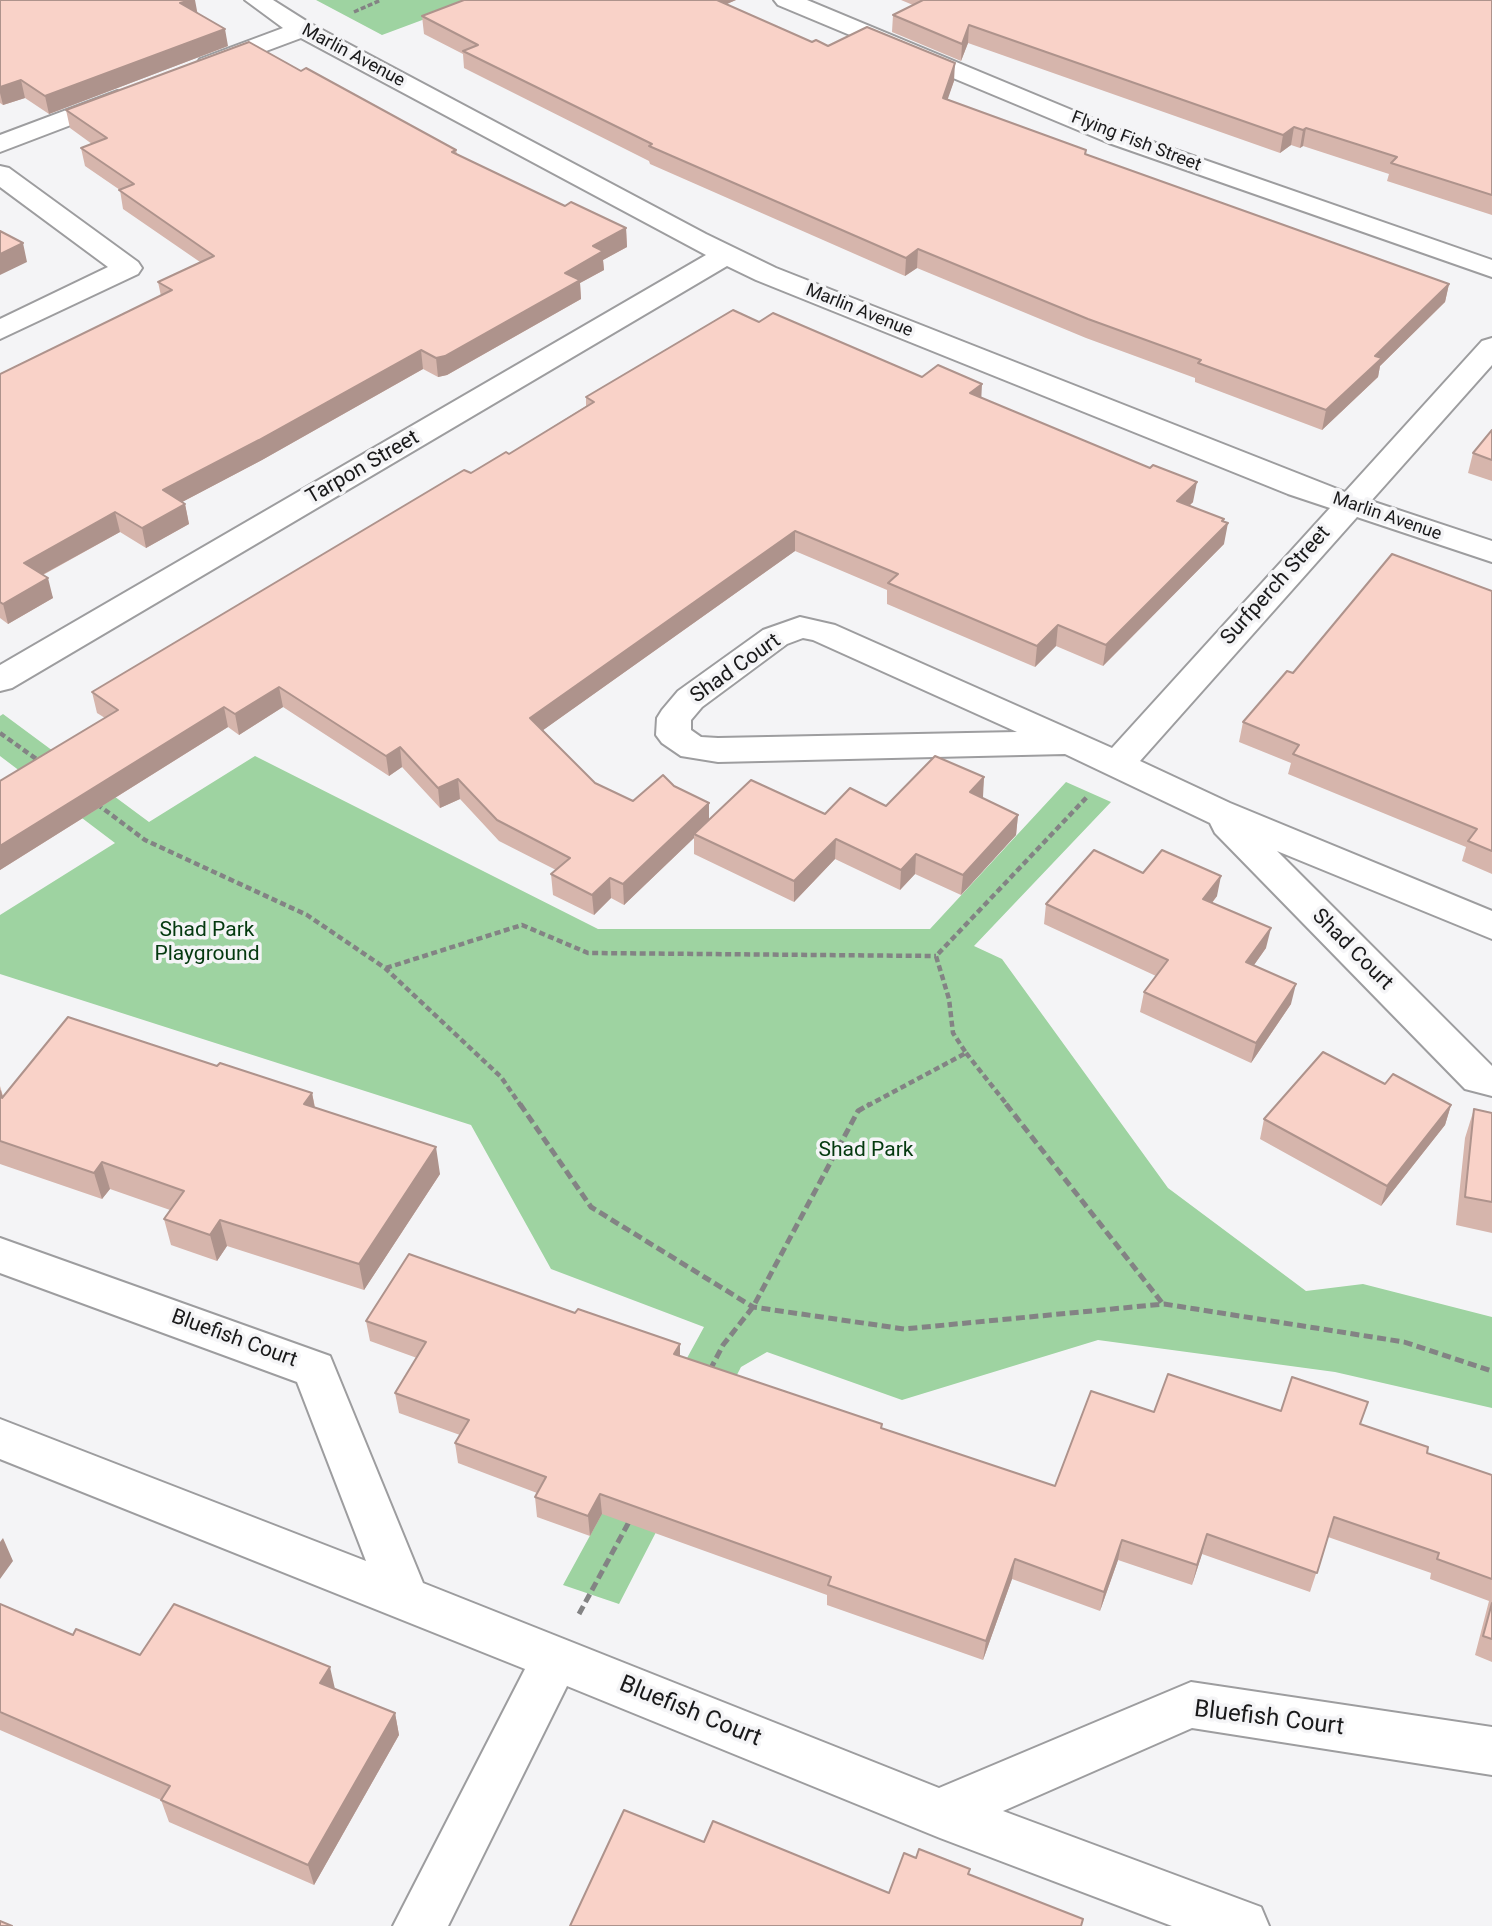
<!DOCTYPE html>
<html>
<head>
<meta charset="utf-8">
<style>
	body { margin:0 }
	canvas { display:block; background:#f4f4f6 }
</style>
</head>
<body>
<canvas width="1492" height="1926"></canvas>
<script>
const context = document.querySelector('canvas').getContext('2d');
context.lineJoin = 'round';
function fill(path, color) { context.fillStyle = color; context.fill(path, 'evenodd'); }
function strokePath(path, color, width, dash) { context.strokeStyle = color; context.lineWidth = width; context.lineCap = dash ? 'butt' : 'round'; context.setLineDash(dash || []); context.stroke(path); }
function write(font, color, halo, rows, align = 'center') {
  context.font = font + ' Roboto,sans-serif'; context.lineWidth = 7; context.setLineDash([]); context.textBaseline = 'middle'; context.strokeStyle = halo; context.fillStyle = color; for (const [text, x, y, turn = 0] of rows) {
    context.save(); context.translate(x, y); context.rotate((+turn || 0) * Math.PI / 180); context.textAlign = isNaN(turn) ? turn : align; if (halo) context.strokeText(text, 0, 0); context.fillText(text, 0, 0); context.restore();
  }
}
fill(new Path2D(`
	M316,0H476L382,35Z
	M3,714L149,822L255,756L598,929H930L1066,782L1111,802L974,946L1002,959L1168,1188L1306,1291L1363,1284L1492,1317V1408L1335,1372L1098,1340L902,1400L767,1352L741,1367L619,1604L563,1585L704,1327L551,1269L471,1125L0,974V915L115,843L0,756V716Z`), '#9ed3a1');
const street = new Path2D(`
	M245,0H273L311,24L706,234L776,268L1345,492L1482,341L1492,338V365L1371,501L1492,541V562L1357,517L1140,761L1230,803L1492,911V939L1277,851L1492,1066V1096L1465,1089L1215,833L1210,823L1065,754L718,762L681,756L662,743L656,735L657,718L662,710L678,691L763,630L800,617L835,625L1112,748L1330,508L1288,494L756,280L727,266L12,688L0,691V665L706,255L301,38L218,69L209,71L200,69L197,64L200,59L283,28ZM803,638L813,640L1017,732L718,738L701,737L691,730V720L702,707L787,644Z
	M774,0H807L1127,133L1492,260V277L1109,143L778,5Z
	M117,91L126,94L130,99L126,104L0,152V135Z
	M0,166L9,168L138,262L142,268L138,274L0,339V319L108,267L0,187Z
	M0,1238L330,1356L423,1583L939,1788L1191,1682L1492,1727V1775L1192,1728L1003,1811L1261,1907L1269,1926H1172L940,1838L567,1686L448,1926H393L525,1669L0,1459V1419L366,1561L297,1382L0,1273Z`);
strokePath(street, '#9d9d9f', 4);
strokePath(new Path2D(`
	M354,12L381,0`), '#838384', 3.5, [5, 2.5]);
strokePath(new Path2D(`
	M0,733L42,763
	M97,804L145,840L307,915L385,968L501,1077L521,1106
	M386,968L522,925L588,953L936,956
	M966,1053L1008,1106
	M867,1106L966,1053L953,1033L949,999L936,956L1087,797`), '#838384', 4.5, [6, 3.5]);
strokePath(new Path2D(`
	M520,1104L591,1207L753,1307L904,1329L1164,1304L1404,1342L1492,1371
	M1006,1104L1163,1304
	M710,1370L723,1345L753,1307L858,1111L870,1104
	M579,1614L630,1520`), '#838384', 5, [9, 4.5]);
fill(street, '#fff');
fill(new Path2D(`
	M0,0L197,13L228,46L49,114L25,98L3,105L0,103Z
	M464,0H736L726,4L812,42L828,46L954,81L947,99L1085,155L1449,284L1445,302L1380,366L1378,377L1322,430L1195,382V378L1086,338L917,268L905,276L650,164L649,161L464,68L463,54L424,34L422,16Z
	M901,0H1492V215L1387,181L1389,174L1303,146L1300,148L1291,145L1280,153L968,43L961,61L892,32L893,15L913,5Z
	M301,71L456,150L457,154L565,206L626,228L627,247L603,260L604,270L580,283L581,299L447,375L438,377L423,369L262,460L182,502L185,504L189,524L146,548L120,532L43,575L53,598L8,624L0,618V374L161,296L158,282L200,262L123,209L120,190L85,166L81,148L92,144L70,128L66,110Z
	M759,322L981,397L1193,502L1190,505L1224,522V544L1103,666L1056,646L1035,667L887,604V590L795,551L543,730L595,783L633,801L674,786L709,819L825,814L886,806L984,777L982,798L1018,815L1016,835L961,895L915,874L900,890L835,859L794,902L694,854V838L624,905L611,898L594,915L553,895L551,874L556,870L499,841L460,799L440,808L402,767L389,776L283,707L239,735L228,727L0,870V781L105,718L97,713L92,692L471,473L509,454L586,406V397Z
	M1492,430V481L1468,473L1473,453Z
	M1492,591V874L1462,861L1466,847L1288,774L1291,763L1239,742L1243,722L1293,673Z
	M1143,873L1217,896L1212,903L1266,948L1254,965L1291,1004L1251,1063L1140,1012L1144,992L1156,976L1044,924L1046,904Z
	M217,1066L312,1093L315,1107L440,1174L364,1290L227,1246L217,1261L171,1245L164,1219L170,1210L110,1189L102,1199L0,1164V1086L3,1096Z
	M1385,1084L1451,1105L1445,1125L1381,1206L1260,1139L1264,1119Z
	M1474,1109L1492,1113V1233L1456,1225L1465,1138Z
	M366,1321L680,1356L882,1428L1055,1486L1154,1412L1281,1411L1360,1424L1427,1453L1492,1475V1662L1475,1655L1489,1601L1430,1579L1431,1573L1328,1537L1310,1592L1202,1554L1192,1585L1118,1560L1100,1611L1012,1579L983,1660L827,1605V1595L602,1514L590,1536L537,1517L535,1497L537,1493L458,1463L455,1443L460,1435L399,1413L395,1393L417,1358L370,1341Z
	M0,1604L73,1635L140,1655L335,1689L395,1713L399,1735L314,1885L169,1822L161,1800L0,1730Z`), '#d6b5ac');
fill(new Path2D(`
	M191,0H195L198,16L180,3Z
	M707,0H736L707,13Z
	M969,25L968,43L961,61L962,44Z
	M225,29L228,46L49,114L45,96Z
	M955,63L954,81L942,116L943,98Z
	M21,80L25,98L3,105L0,93V87Z
	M1294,127L1291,145L1280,153L1283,135Z
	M1306,128L1303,146L1300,148L1303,130Z
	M626,228L627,247L603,260L604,270L580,283L581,299L447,375L438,377L436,358L565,273L593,246Z
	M23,243L27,262L0,275V254Z
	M918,249L917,268L905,276L906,258Z
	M1449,284L1445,302L1380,366L1378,377L1322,430L1326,410L1375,356Z
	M421,350L423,369L262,460L167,510L163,490Z
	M982,384L981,404L970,393Z
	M1197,482L1193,502L1174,521L1177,501Z
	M185,504L189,524L146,548L142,528Z
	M115,512L120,532L29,582L24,563Z
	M1224,519L1223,528L1228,523L1224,544L1103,666L1106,645Z
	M795,531V551L532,738L530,718Z
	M48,578L53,598L8,624L3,604Z
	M1058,625L1056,646L1035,667L1037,646Z
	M279,687L283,707L239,735L235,714Z
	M224,707L228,727L0,870V846Z
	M400,747L402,767L389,776L386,756Z
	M984,777L983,797L968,812L970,792Z
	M458,779L460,799L440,808L438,788Z
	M709,803V824L694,834V838L624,905L623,884Z
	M1018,815L1016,835L961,895L963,875Z
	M836,839L835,859L794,902V881Z
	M916,854L915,874L900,890L901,870Z
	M1221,876L1217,896L1199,919L1203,899Z
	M610,878L611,898L594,915L592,895Z
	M1271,928L1266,948L1242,982L1246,962Z
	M1296,984L1291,1004L1251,1063L1256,1043Z
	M312,1093L317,1120L304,1104Z
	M1451,1105L1445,1125L1381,1206L1387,1186Z
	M436,1147L440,1174L364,1290L359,1264Z
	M102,1162L110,1189L102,1199L94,1173Z
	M220,1220L227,1246L217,1261L210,1235Z
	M680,1344V1364L674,1354Z
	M600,1494L602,1514L590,1536L588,1516Z
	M1207,1534L1202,1554L1192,1585L1197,1565Z
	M3,1538L13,1561L0,1579V1542Z
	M1122,1540L1118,1560L1100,1611L1104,1592Z
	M1015,1559L1012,1579L983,1660L986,1641Z
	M330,1667L335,1689L320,1683Z
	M395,1713L399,1735L314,1885L308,1865Z`), '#ae938c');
const building = new Path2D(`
	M0,0H191L180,3L225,29L45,96L21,80L0,87Z
	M464,0H717L812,42L816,40L828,46L867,27L955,63L943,98L1086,150L1085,154L1449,284L1375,356L1382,358L1326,410L1198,363L1201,360L1088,319L918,249L906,258L649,146L652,144L463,51L478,45L422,16Z
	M923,0H1492V195L1391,163L1397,157L1306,128L1303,130L1294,127L1283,135L969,25L962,44L893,15Z
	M249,42L301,71L306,68L456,150L452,152L565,206L571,202L626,228L593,246L603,251L565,273L580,280L445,356L436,358L421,350L259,440L163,490L185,504L142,528L115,512L24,563L48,578L3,604L0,602V374L172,290L158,282L214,256L119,190L134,184L81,148L107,138L66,110Z
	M0,231L23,243L0,254Z
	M733,310L759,322L773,313L922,377L938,365L982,384L970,393L1150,468L1153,465L1197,482L1177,501L1224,519L1222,521L1228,523L1106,645L1058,625L1037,646L888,583L898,574L795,531L530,718L595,783L633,801L663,775L674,786L709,803L623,884L610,878L592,895L551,874L570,858L497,820L458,779L438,788L400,747L386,756L279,687L235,714L224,707L0,846V781L118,710L92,692L464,470L471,473L506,452L509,454L594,402L586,397Z
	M1492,430V460L1473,453Z
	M1392,554L1492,591V851L1468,841L1477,829L1293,754L1299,745L1243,722L1287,671L1293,673Z
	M935,756L984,777L970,792L1018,815L963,875L916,854L901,870L836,839L794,881L694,834L751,780L825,814L850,788L886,806Z
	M1094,850L1143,873L1162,850L1221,876L1203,899L1271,928L1246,962L1296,984L1256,1043L1144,992L1168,960L1046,904Z
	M68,1017L217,1066L220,1063L312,1093L304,1104L436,1147L359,1264L220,1220L210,1235L164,1219L184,1191L102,1162L94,1173L0,1141V1091L2,1098Z
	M1323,1052L1385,1084L1393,1074L1451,1105L1387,1186L1264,1119Z
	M1474,1109L1492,1113V1202L1465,1197Z
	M409,1254L575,1313L578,1309L680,1344L674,1354L882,1424L881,1428L1055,1486L1091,1391L1154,1412L1168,1374L1281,1411L1292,1377L1368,1402L1360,1424L1428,1447L1427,1453L1492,1475V1579L1437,1559L1439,1553L1334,1517L1317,1573L1207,1534L1197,1565L1122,1540L1104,1592L1015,1559L986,1641L828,1585L831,1577L600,1494L588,1516L535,1497L546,1477L455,1443L469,1420L395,1393L426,1342L366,1321Z
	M1492,1603V1639L1483,1636Z
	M0,1604L73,1635L76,1629L140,1655L174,1604L330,1667L320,1683L395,1713L308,1865L161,1800L170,1786L0,1712Z
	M624,1810L704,1842L713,1821L889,1893L904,1853L916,1858L919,1849L970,1869L968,1874L1083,1919L1081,1926H570Z
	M0,1921L12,1926H0Z`);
fill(building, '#f9d2c8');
strokePath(building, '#ae938c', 2);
write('18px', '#19191a', '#f4f4f6', [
	["Marlin Avenue",353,56,28],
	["Flying Fish Street",1136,142,21],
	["Marlin Avenue",859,311,22],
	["Marlin Avenue",1387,517,19]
]);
write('21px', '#19191a', '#f4f4f6', [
	["Tarpon Street",363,468,-30],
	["Surfperch Street",1276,586,-48],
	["Shad Court",736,669,-35],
	["Shad Court",1352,950,45],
	["Bluefish Court",234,1339,20]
]);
write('21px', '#04390f', '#f4f4f6', [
	["Shad Park",207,931],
	["Playground",207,955],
	["Shad Park",866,1151]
]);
write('24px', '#19191a', '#f4f4f6', [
	["Bluefish Court",690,1712,22],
	["Bluefish Court",1269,1719,7]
]);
</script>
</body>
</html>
